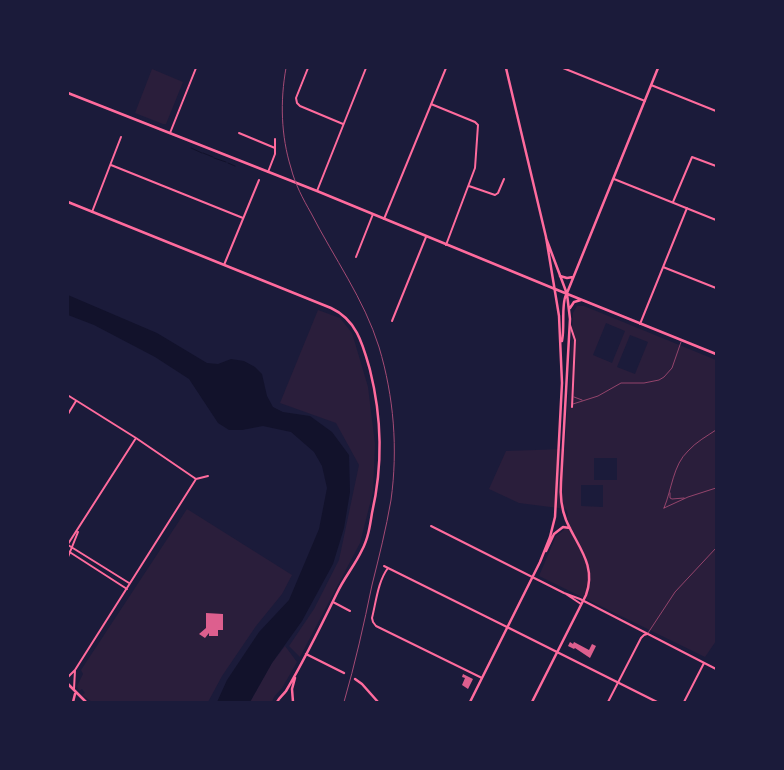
<!DOCTYPE html>
<html>
<head>
<meta charset="utf-8">
<style>
	body { margin:0 }
	#map { position:relative; width:784px; height:770px; overflow:hidden; background:#1b1b3a; font-family:Karla,sans-serif }
	canvas { display:block }
	.frame { position:absolute; inset:0; border:69px solid #1b1b3a; pointer-events:none }
</style>
</head>
<body>
<div id="map">
<canvas width="784" height="770"></canvas>
<div class="frame"></div>
</div>
<script>
const context = document.querySelector('canvas').getContext('2d');
context.lineJoin = 'round';
function fill(path, color) { context.fillStyle = color; context.fill(path, 'evenodd'); }
function strokePath(path, color, width, dash) { context.strokeStyle = color; context.lineWidth = width; context.lineCap = dash ? 'butt' : 'round'; context.setLineDash(dash || []); context.stroke(path); }
fill(new Path2D(`
	M152,69L183,82L166,124H163L135,113Z
	M577,306H584L716,360V641L705,657L539,576L556,536L564,530L568,514L566,509L519,503L489,489L506,451L565,449L573,313ZM606,323L625,331L612,363L593,355ZM630,335L648,342L635,374L617,367ZM594,458H617V480H594ZM581,485H603V507L581,506Z
	M318,310L340,318L352,333L368,387L375,444L373,492L360,543L300,657L289,646L314,609L339,560L359,465L336,423L280,403Z
	M187,509L292,575L282,594L256,626L222,676L208,702H92L82,695L85,693L82,689L79,691L77,686L83,674L81,670Z
	M285,646L297,662L282,688L274,697L272,702H250L272,663Z`), '#2a1e3b');
fill(new Path2D(`
	M68,295L157,333L207,363L218,364L231,359L244,361L255,367L262,374L267,396L273,407L283,412L310,416L332,432L349,455L350,492L344,528L333,564L302,621L272,663L250,702H217L227,680L259,632L289,600L319,529L327,488L322,466L314,452L291,432L263,426L242,430H229L218,423L189,379L155,357L94,325L68,315Z`), '#12122b');
strokePath(new Path2D(`
	M191,148L202,153
	M203,153L213,157
	M214,158L226,162
	M228,163L235,166`), '#12122b', 1);
fill(new Path2D(`
	M206,613L223,614V630H218V636H209V633L205,638L199,634L206,628Z
	M570,642L573,644L574,642L589,650L592,644L596,646L590,658L575,648L574,649L568,646Z
	M463,674L473,679L468,689L462,685L465,678L462,677Z`), '#dd5f8e');
strokePath(new Path2D(`
	M574,397L582,400
	M573,404L598,396L621,383H644L659,380L664,377L672,368L681,342
	M670,493V498L672,499L684,498
	M664,508C672,489 673,465 688,451C696,442 707,436 716,430
	M664,508L688,497L716,488
	M648,633L675,592L716,548`), '#ff6b9d', 0.5);
strokePath(new Path2D(`
	M308,68L296,98L297,103L300,106L343,124
	M563,68L645,101
	M651,85L716,111
	M431,104L475,122L478,125L475,168L446,245
	M170,133L196,68
	M239,133L275,148
	M111,165L243,218
	M268,172L275,154V139
	M614,179L716,220
	M469,186L495,195L498,193L504,179
	M317,191L366,68
	M673,202L692,157L716,166
	M92,212L121,137
	M384,219L446,68
	M356,257L373,214
	M224,265L259,180
	M663,267L716,288
	M392,321L426,237
	M640,324L687,208
	M570,325L575,340L572,407
	M69,396L136,438L196,479
	M68,414L76,401
	M196,479L208,476
	M431,526L564,593L580,599L716,669
	M68,544L136,438
	M68,545L129,583
	M68,551L127,589
	M68,557L78,532
	M384,566L507,627
	M388,568C378,581 376,602 372,618L373,622L376,626L482,678
	M566,594L581,604
	M333,602L350,611
	M68,677L75,670L196,479
	M74,689L75,670
	M608,702L641,638L644,635L647,634
	M684,702L704,663`), '#ff6b9d', 2);
strokePath(new Path2D(`
	M68,93L317,191L555,289
	M68,202L331,308C357,320 363,345 370,370C382,418 383,465 372,513C370,526 368,539 362,550C355,565 344,578 337,593C321,626 305,659 286,691C283,695 279,698 277,702
	M560,276L567,278L573,277
	M567,293L658,68
	M306,654L344,673
	M355,679L362,684L378,702
	M293,702L292,689L295,678`), '#ff6b9d', 2.5);
strokePath(new Path2D(`
	M507,627L657,702`), '#ff6b9d', 2.5);
strokePath(new Path2D(`
	M555,289L716,354
	M570,308L574,302L581,300
	M562,341C565,327 561,304 566,295
	M546,551L554,534L563,527L570,528
	M68,684L86,702
	M73,702L75,694
	M470,702L540,562L550,537L555,517L562,383L559,316L546,237L506,68
	M532,702L586,595C597,565 577,546 566,520C561,507 560,495 561,482L570,319L567,294L546,238`), '#ff6b9d', 2.5);
strokePath(new Path2D(`
	M286,68C280,101 281,136 291,168C295,184 303,199 311,213C334,258 364,299 379,347C394,397 398,449 391,500C386,529 379,557 372,585C364,624 355,664 344,702`), '#a44b75', 1);
</script>
</body>
</html>
